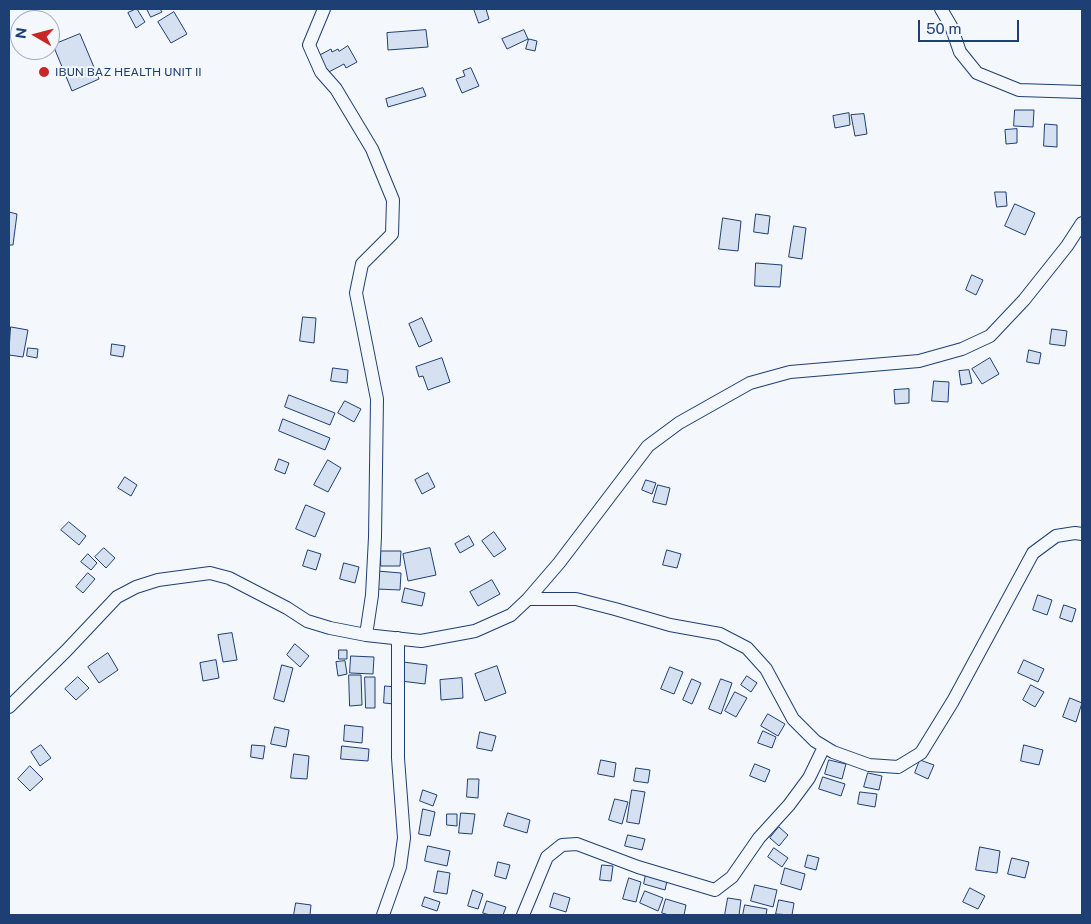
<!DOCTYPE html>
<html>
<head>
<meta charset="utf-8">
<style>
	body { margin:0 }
	#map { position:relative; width:1091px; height:924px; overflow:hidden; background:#f4f7fb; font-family:"Public Sans",sans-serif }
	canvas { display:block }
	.frame { position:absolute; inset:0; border:10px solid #1d3f73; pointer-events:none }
	.north { position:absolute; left:10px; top:10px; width:50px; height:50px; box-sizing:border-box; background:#f4f7fb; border:1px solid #9eadc5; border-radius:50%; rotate:278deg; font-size:14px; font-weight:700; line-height:20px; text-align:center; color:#1d3f73 }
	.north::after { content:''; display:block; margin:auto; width:18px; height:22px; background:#c62828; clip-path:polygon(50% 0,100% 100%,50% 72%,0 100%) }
	.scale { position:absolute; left:918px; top:20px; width:101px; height:22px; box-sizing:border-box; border:2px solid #1d3f73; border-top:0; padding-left:6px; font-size:15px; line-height:18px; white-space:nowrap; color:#1d3f73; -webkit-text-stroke:4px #f4f7fb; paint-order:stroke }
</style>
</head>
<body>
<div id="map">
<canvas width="1091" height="924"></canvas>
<div class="frame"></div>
<div class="north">N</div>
<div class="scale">50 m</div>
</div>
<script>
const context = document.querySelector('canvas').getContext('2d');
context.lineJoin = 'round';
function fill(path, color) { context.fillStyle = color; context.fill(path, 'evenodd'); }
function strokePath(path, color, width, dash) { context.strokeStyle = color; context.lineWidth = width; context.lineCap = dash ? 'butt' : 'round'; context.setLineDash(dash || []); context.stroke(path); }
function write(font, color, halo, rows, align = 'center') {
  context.font = font + ' "Public Sans",sans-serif'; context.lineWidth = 4; context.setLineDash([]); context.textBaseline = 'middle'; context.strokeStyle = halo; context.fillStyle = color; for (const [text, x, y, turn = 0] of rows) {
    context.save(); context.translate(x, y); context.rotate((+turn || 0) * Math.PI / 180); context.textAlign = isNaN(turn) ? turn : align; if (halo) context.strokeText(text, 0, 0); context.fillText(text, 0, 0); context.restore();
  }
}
const building = new Path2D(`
	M136,9H137L145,22L136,28L128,13Z
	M147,9H160L162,12L151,17Z
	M474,9H486L489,19L479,23Z
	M174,12L187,34L171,43L158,22Z
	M426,30L428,47L388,50L387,33Z
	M524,30L528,39L507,49L502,39Z
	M80,34L99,79L72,91L53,45Z
	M529,39L537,41L535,51L526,49Z
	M348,46L357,62L346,68L344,64L325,74L316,57L331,49L332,52L338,49L339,51Z
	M471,68L479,86L462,93L456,79L465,76L463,71Z
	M423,88L426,96L388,107L386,99Z
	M1015,110H1034L1033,127L1014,126Z
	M849,113L850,125L835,128L833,116Z
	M864,114L867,134L855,136L851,115Z
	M1045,124L1057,125V147L1044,146Z
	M1017,129V143L1006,144L1005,130Z
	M995,192H1006L1007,206L997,207Z
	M1015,204L1035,213L1025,235L1005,226Z
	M9,212L17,214L13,245H9Z
	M756,214L770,216L768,234L754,232Z
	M723,218L741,221L738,251L719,249Z
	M794,226L806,228L802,259L789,257Z
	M756,263L782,265L780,287L755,286Z
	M972,275L983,280L976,295L966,290Z
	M303,317L316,318L314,343L300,341Z
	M422,318L432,341L419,347L409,324Z
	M11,327L28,330L23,357L9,355Z
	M1052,329L1067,331L1065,346L1050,344Z
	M112,344L125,346L123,357L111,355Z
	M28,348L38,349L37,358L27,356Z
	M1029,350L1041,353L1039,364L1027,362Z
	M442,358L450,382L428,390L423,376L419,377L416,367Z
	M990,358L999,374L982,384L972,369Z
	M333,368L348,370L347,383L331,381Z
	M969,370L972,383L961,385L959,371Z
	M934,381L949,382L948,402L932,401Z
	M909,389V403L895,404L894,390Z
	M289,395L335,413L330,425L285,407Z
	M345,401L361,409L354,422L338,413Z
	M283,419L330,438L325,450L279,431Z
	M279,459L289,463L285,474L275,470Z
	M328,460L341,468L328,492L314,485Z
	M428,473L435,487L422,494L415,480Z
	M125,477L137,485L131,496L118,488Z
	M646,480L656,483L652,494L642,490Z
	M658,485L670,488L666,505L653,502Z
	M306,505L325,513L315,537L296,529Z
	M69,522L86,536L79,545L61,530Z
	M494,532L506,549L494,557L482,541Z
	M469,536L474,545L460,553L455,544Z
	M104,548L115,558L106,568L95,557Z
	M430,548L436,575L408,581L403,554Z
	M308,550L321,554L316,570L303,566Z
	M667,550L681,554L677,568L663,565Z
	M381,551H401L400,566H381Z
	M88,554L97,563L91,570L81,562Z
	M344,563L359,567L355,583L340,579Z
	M377,571L401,573L400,590L376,589Z
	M88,573L95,579L83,593L76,587Z
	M492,580L500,594L478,606L470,592Z
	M405,588L425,593L422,606L402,602Z
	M1038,595L1052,600L1047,615L1033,610Z
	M1064,605L1076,609L1072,622L1060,618Z
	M232,633L237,660L223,662L218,635Z
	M295,644L309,656L300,667L287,655Z
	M339,650H347V659H339Z
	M108,653L118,670L99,683L88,667Z
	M351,656L374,657L373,674L350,673Z
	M216,660L219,678L203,681L200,663Z
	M1024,660L1044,669L1038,682L1018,673Z
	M345,661L347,674L338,676L336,662Z
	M403,662L427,665L425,684L401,681Z
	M282,665L293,668L284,702L274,699Z
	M497,666L506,693L485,701L475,674Z
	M670,667L683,672L674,694L661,689Z
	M349,675H361L362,705L350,706Z
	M747,676L757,683L751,692L741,685Z
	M78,677L89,688L76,700L65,689Z
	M365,677H375V708H366Z
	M462,678L463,698L441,700L440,680Z
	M692,679L701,683L692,704L683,700Z
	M721,679L732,683L721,714L709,709Z
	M1031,685L1044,692L1035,707L1023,700Z
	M385,686L396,687L394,704L384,703Z
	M735,692L747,698L736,717L725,711Z
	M1070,698L1082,703L1076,722L1063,717Z
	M768,714L785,724L778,736L761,726Z
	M345,725L363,727L362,743L344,741Z
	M275,727L289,730L286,747L271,744Z
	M763,731L776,737L772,748L758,743Z
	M480,732L496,736L492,751L477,748Z
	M41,745L51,758L40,766L31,752Z
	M252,745L265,746L263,759L251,757Z
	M1024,745L1043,750L1039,765L1021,761Z
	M342,746L369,749L368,761L341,759Z
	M294,754L309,756L307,779L291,778Z
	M601,760L616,763L614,777L598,774Z
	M829,760L846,764L842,779L825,774Z
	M920,760L934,765L928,779L915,773Z
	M755,764L770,770L765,782L750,776Z
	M30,766L43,779L30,791L18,779Z
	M636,768L650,770L648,783L634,781Z
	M868,773L882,776L879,790L864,787Z
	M823,777L845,784L841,796L819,789Z
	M468,779H479L478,798L467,797Z
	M423,790L437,795L433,806L420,801Z
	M632,790L645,792L639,824L627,822Z
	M860,792L877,794L875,807L858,804Z
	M615,799L628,802L622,824L609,820Z
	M423,809L435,812L430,836L419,834Z
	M461,813L475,814L472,834L459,833Z
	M508,813L530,820L527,833L504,826Z
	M447,814H457V826L447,825Z
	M779,827L788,835L779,846L770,838Z
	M628,835L645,839L642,850L625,846Z
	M428,846L450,851L447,866L425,861Z
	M980,847L1000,851L997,873L976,870Z
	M774,848L788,858L782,867L768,857Z
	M808,855L819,858L816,870L805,867Z
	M1012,858L1029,862L1025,878L1008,874Z
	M498,862L510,865L506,879L495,876Z
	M602,865L613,866L611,881L600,880Z
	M785,868L805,874L801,890L781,884Z
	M438,871L450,873L447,894L434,892Z
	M646,874L667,881L665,890L644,884Z
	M629,878L641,882L636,902L623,899Z
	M755,885L777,890L773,907L751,901Z
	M970,888L985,896L978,909L963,902Z
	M473,890L483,894L478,909L468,906Z
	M645,891L663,898L658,911L640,903Z
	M554,893L570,898L566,912L550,907Z
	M425,897L440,902L437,911L422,906Z
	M728,898L741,900L739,915H725Z
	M666,899L686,905L684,915H669L662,913Z
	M779,900L794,903L792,915L776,914Z
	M487,901L506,907L503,915H490L483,913Z
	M296,903L311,905L310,915H294Z
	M745,905L767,909L766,915H743Z`);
fill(building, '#d5e0f0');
strokePath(building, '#1d3f73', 1);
const street = new Path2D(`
	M324,9L309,45L321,72L336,89L372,149L393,200L392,234L362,264L356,293L377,399L375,537L372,595L366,635
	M941,9L951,26L960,52L977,73L1019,90L1082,92
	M528,599H576L615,609L670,625L720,634L747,648L766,669L793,719L815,741L833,752L869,765L898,767L921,753L953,701L1033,553L1056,536L1075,533L1082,534
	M9,707L66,651L117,597L136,587L158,580L210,573L229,578L287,608L307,621L330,628L366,635L421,641L475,631L511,615L528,599L559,563L648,446L679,423L750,383L790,372L919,361L962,349L990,336L1024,300L1067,246L1082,223
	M383,915L400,867L404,838L398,758V638
	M523,915L547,857L562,845L577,844L638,867L715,890L732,877L759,838L789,805L809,778L824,747`);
strokePath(street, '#1d3f73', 14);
strokePath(street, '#f4f7fb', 12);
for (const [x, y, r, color] of [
	[44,72,6,"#c62828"]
]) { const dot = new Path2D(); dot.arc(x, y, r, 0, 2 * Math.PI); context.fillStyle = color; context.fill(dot); strokePath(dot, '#f4f7fb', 2); }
write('12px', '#1d3f73', '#f4f7fb', [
	["IBUN BAZ HEALTH UNIT II",55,72]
], 'left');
</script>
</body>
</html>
